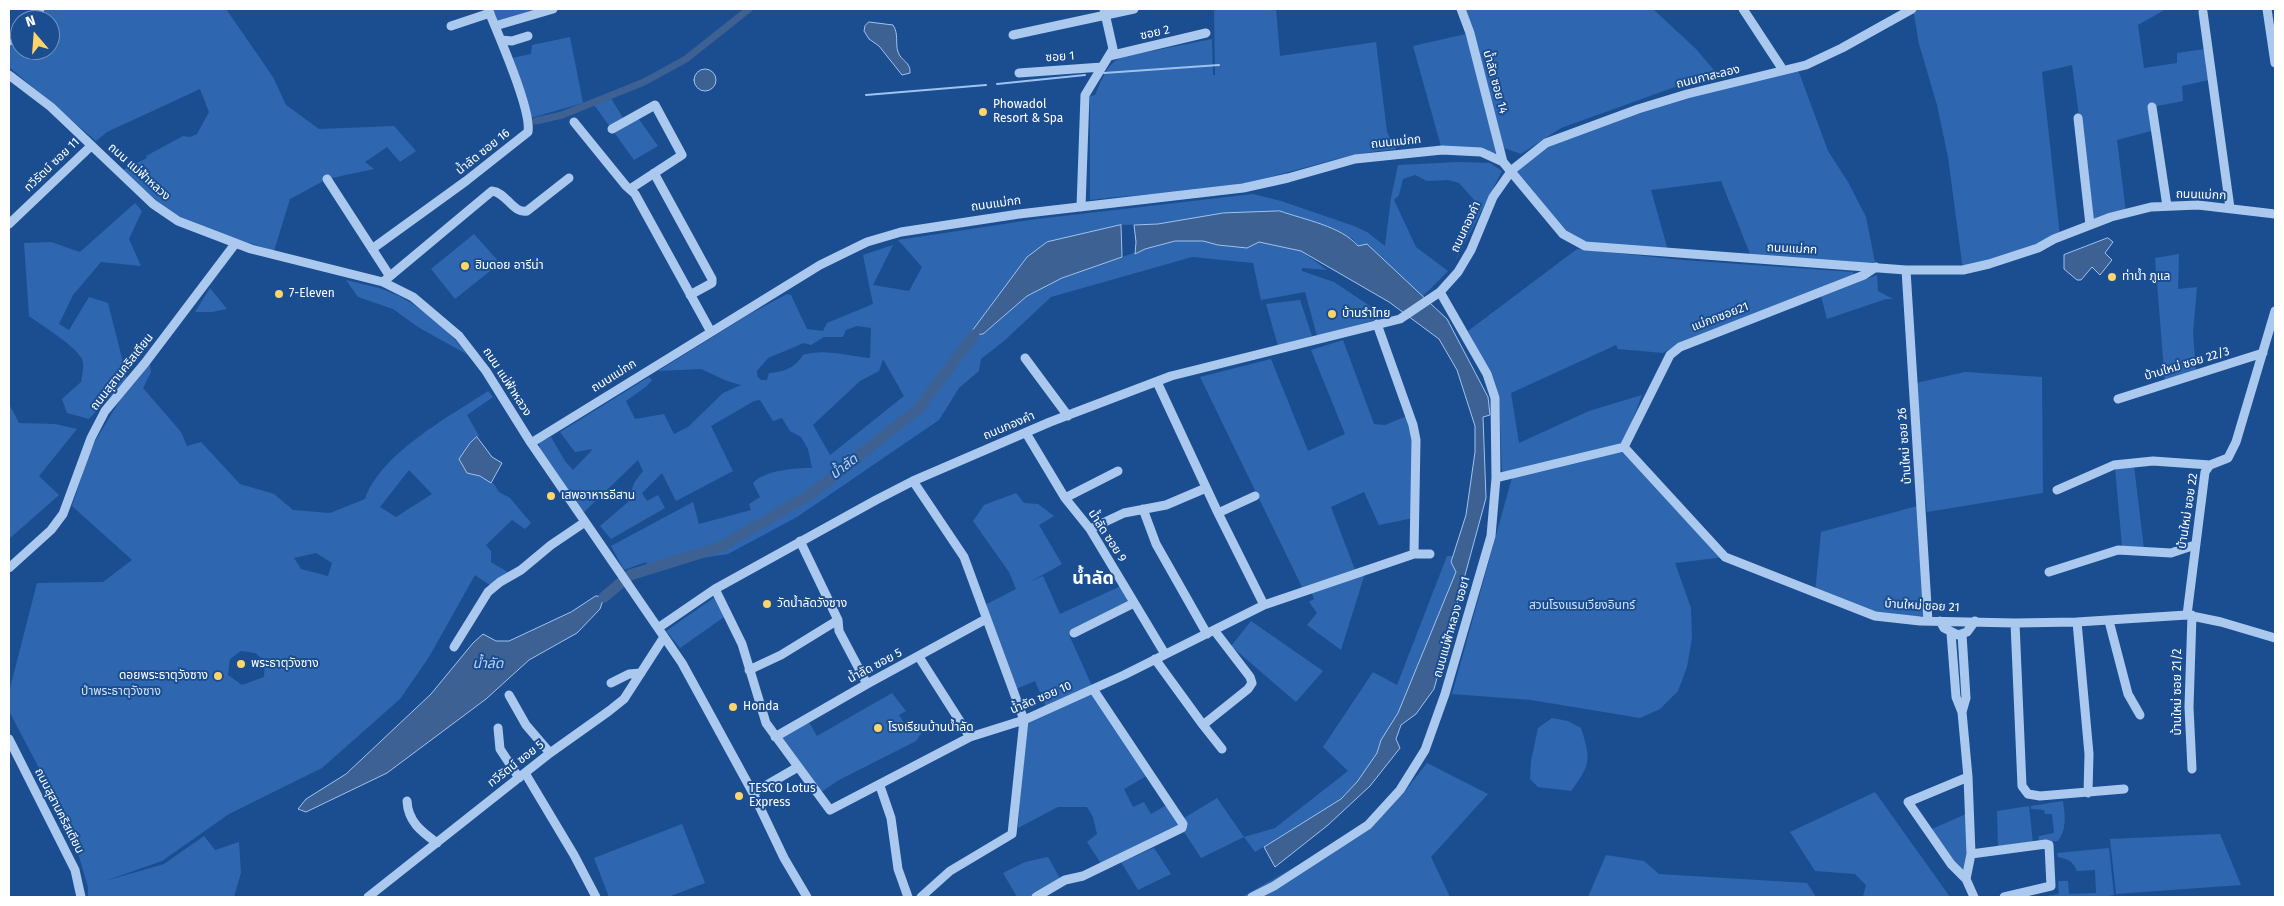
<!DOCTYPE html>
<html>
<head>
<meta charset="utf-8">
<style>
	body { margin:0 }
	#map { position:relative; width:2284px; height:906px; overflow:hidden; background:#1b4e91; font-family:"Fira Sans",sans-serif }
	canvas { display:block }
	.frame { position:absolute; inset:0; border:10px solid #fff; pointer-events:none }
	.north { position:absolute; left:10px; top:10px; width:50px; height:50px; box-sizing:border-box; background:#1b4e91; border:1px solid #7695bd; border-radius:50%; rotate:342deg; font-size:14px; font-weight:700; line-height:20px; text-align:center; color:#fff }
	.north::after { content:''; display:block; margin:auto; width:18px; height:22px; background:#ffd468; clip-path:polygon(50% 0,100% 100%,50% 72%,0 100%) }
</style>
</head>
<body>
<div id="map">
<canvas width="2284" height="906"></canvas>
<div class="frame"></div>
<div class="north">N</div>
</div>
<script>
const context = document.querySelector('canvas').getContext('2d');
context.lineJoin = 'round';
function fill(path, color) { context.fillStyle = color; context.fill(path, 'evenodd'); }
function strokePath(path, color, width, dash) { context.strokeStyle = color; context.lineWidth = width; context.lineCap = dash ? 'butt' : 'round'; context.setLineDash(dash || []); context.stroke(path); }
function write(font, color, halo, rows, align = 'center') {
  context.font = font + ' "Fira Sans","Noto Sans Thai",sans-serif'; context.lineWidth = 4; context.setLineDash([]); context.textBaseline = 'middle'; context.strokeStyle = halo; context.fillStyle = color; for (const [text, x, y, turn = 0] of rows) {
    context.save(); context.translate(x, y); context.rotate((+turn || 0) * Math.PI / 180); context.textAlign = isNaN(turn) ? turn : align; if (halo) context.strokeText(text, 0, 0); context.fillText(text, 0, 0); context.restore();
  }
}
fill(new Path2D(`
	M40,9H226L273,77L286,105L319,129L394,126L416,151L400,162L387,147L365,162L374,169L327,179L290,199L274,251L212,231L168,211L119,172L147,158L146,156L183,136L190,137L197,134L209,112L200,89L107,132L96,141L9,67V41L20,30V50H50V20H29Z
	M491,9H564L533,14L497,26Z
	M1214,9H1276L1280,56L1376,42L1387,132L1396,149C1344,153 1296,172 1246,183C1195,194 1141,193 1090,200V96L1095,95C1102,80 1106,64 1122,57L1212,39L1213,75H1215Z
	M1465,9H1653L1696,49L1720,77L1686,83L1561,128L1521,154L1504,148L1475,35Z
	M1913,9H2166L2138,25L2144,68L2177,63V53L2205,49L2213,79L2182,86L2183,101L2152,107L2155,130L2117,140L2126,213L2094,223L2072,65L2042,72L2060,236L1963,270L1948,157L1937,105L1919,44Z
	M1470,33L1500,150L1492,155L1442,150L1413,46Z
	M570,37L583,103L527,119L508,59L531,54L532,45Z
	M1797,67L1828,151L1848,182L1866,217L1876,267L1752,259L1721,181L1651,190L1669,254L1594,248L1560,231L1512,170L1546,143L1638,109Z
	M609,95L626,123L638,118L658,146L634,160L592,102Z
	M1459,162L1490,163L1502,171L1456,260L1475,201L1459,183L1448,180L1427,181L1415,175L1403,179L1399,195L1394,200L1416,247L1448,271L1422,297L1367,244L1358,246L1352,238L1158,224L1121,225L1027,257L969,335L983,334L1027,296L1062,278L1145,249L1175,241H1203L1218,245L1247,247L1259,242L1301,251L1327,270L1302,268V271L1334,282L1376,310L1375,320L1317,336L1305,292L1261,300L1253,263L1192,257L1051,297L1004,341L981,359L979,371L959,388L939,420L797,517L728,554L688,560L649,573L646,562L624,570L611,546L693,502L699,524L751,510L749,504L760,497L753,483C765,470 795,468 812,468L808,449L801,437L790,431L782,418L773,421L760,400L754,401L711,426L733,471L676,501L662,473L642,493L647,501L658,495L665,508L611,539L600,526L628,502L634,483L643,471L638,460L584,512L540,452L539,442L551,437L565,461L573,470L593,449L575,452L560,432L649,377L652,380L647,386L626,401L635,419L664,414L674,434L688,427L723,393L741,385L727,381L701,369L658,371L748,315L787,294L791,295L807,329L823,331L827,323L873,304L863,255L893,245L873,285L909,291L922,267L898,240L1037,219L1253,194L1281,201L1354,226L1367,232L1385,246L1391,198L1398,165ZM857,326L871,328L870,358C848,356 824,348 803,355C795,368 784,372 769,373L767,380H761L757,376V371L768,358L804,343L811,345L824,337H843L846,330ZM883,359L904,396L830,455L813,425L860,381L879,371Z
	M135,203L142,211L129,239L141,266L101,262L73,295L59,324L69,330L89,297L108,303L127,378L89,419L67,413L62,399L81,382C82,376 84,368 83,362C81,349 41,325 29,316L24,243L51,242L80,252Z
	M474,234L500,263L455,299L431,269Z
	M1577,249L1683,260L1853,272L1854,277L1690,338L1663,353L1618,349L1616,345L1511,393L1519,443L1589,411L1642,395L1623,444L1502,473L1499,397L1484,361L1468,331Z
	M2179,254L2178,289L2197,287L2193,332L2196,373L2165,383L2155,258Z
	M1877,275L1878,291L1893,299H1886L1827,319L1821,296Z
	M346,280C357,283 368,285 379,288C414,299 446,327 468,355L418,327L393,309L358,297Z
	M210,288L227,309L212,312H195Z
	M1300,300L1312,336L1278,346L1266,304Z
	M1343,340L1374,424L1385,425L1407,416L1414,444L1413,518L1379,525L1364,492L1331,507L1355,570L1302,587L1200,377L1271,359L1308,451L1345,434L1311,350Z
	M150,364L151,372L143,388L181,432L187,446L201,442L240,484L274,494L293,510L330,513L365,499C381,453 449,417 488,391L493,397L467,415L479,436L470,443L467,473L480,476L494,484L499,492L510,498L531,523L525,529L512,520L486,545L491,551V562L509,573L491,586L475,575L429,657L400,699L322,768L229,814L162,861L105,881L164,864L204,836L215,850L239,842L241,873L234,897H88V887L71,829L9,711V692L37,583L103,582L132,560L72,506L91,448L120,400ZM409,470L432,494L396,517L380,507ZM316,553L332,563L328,576L301,569L294,558ZM241,651L255,653L265,661L264,677L242,685L228,675L230,659Z
	M1965,372L2042,377L2043,493L1927,512L1921,462L1916,383Z
	M9,404L19,423L55,424L77,429L39,476L59,495L9,539Z
	M1624,447L1725,557L1675,563L1691,608L1692,638L1687,667L1678,691L1660,709L1640,718L1531,700L1452,694L1513,474Z
	M2134,466L2144,549L2122,546L2115,468Z
	M1016,493L1024,503L1038,504L1054,516L1039,525L1062,564L1030,582L1043,576L1060,614L1121,586L1132,604L1069,635L1092,686L1046,707L1035,681L1016,689L985,605L1016,589L1009,572L973,521L984,505Z
	M1921,505L1928,621L1896,619L1815,593L1821,532Z
	M1447,556H1453L1451,562L1456,572L1398,713L1381,740L1377,753L1357,782L1341,799L1255,852L1244,837L1201,858L1184,832V818L1217,798L1244,837L1275,828L1348,771L1323,747L1373,672L1397,685Z
	M1366,570L1341,650L1307,625L1317,613L1309,602L1314,599L1310,589Z
	M715,597L727,615L680,648L666,631Z
	M1251,621L1323,671L1296,702L1231,646Z
	M892,693L906,711L899,715L906,726L914,722L921,734L916,741L839,780L818,794L775,737L807,719L817,736Z
	M1092,693L1148,775L1124,789L1133,807L1144,802L1151,814L1168,804L1181,825L1102,865L1087,842L1097,834L1093,817L1087,807H1058L1018,828L1026,723Z
	M1552,718L1568,721L1581,728C1591,760 1591,764 1571,791L1538,787L1530,779L1531,761L1538,728Z
	M1427,763L1488,794L1431,857L1450,897H1242L1368,825L1400,790L1402,795Z
	M1875,792L1950,897H1863L1866,885L1855,874L1815,871L1790,832Z
	M2063,801C2065,816 2067,829 2058,841L2038,843L2039,836L2054,833L2052,814H2045L2044,810L2031,809V806Z
	M2029,806L2033,843L1998,847L1997,811Z
	M1966,814L1969,854L1963,871L1954,863L1932,829Z
	M682,824L705,883L668,897H609L594,858Z
	M2220,834L2241,885L2116,894L2110,839Z
	M1154,848L1171,874L1138,890L1121,862Z
	M2109,848L2114,895L2104,897H2041L2059,894L2058,881H2068L2069,894L2096,893L2095,870L2077,871C2073,861 2068,859 2058,857L2057,853Z
	M1606,855L1644,861L1659,874L1807,883L1816,897H1588Z
	M1048,857L1062,882L1036,897H1017L1003,873L1025,862Z`), '#2e67af');
const water = new Path2D(`
	M869,22L893,25C899,34 895,43 898,52C901,61 911,62 910,73L902,75L879,46L869,39L864,31L865,26Z
	M694 80a11 11 0 1 1 22 0a11 11 0 1 1-22 0Z
	M1280,211C1305,220 1341,226 1358,246L1367,244L1447,319L1488,397L1490,415L1483,417L1486,498L1434,689L1416,714L1401,725L1396,739L1400,748L1370,786L1328,825L1275,867L1264,847L1341,799L1357,782L1377,753L1381,740L1398,713L1456,572L1451,562L1466,515L1475,452V426L1457,370L1439,339L1389,302L1301,251L1259,242L1247,248L1218,245L1203,241H1175L1145,249L1135,254L1136,242L1134,225L1158,224L1223,213Z
	M1121,225L1122,257L1062,278L1027,296L983,334L969,335L1027,257L1047,242Z
	M2108,238L2113,242L2105,253L2112,260L2100,275L2092,267L2081,280H2077L2064,269V255Z
	M477,437L492,457L502,463L491,483L480,476L467,473L459,459L470,443Z
	M596,596L604,597L600,609L577,633L529,660L486,699L387,773L306,812L298,809L306,799L346,774L431,694L473,643L483,634L496,641H509L571,612Z`);
fill(water, '#3d6192');
strokePath(water, '#9ec3f0', 1);
strokePath(new Path2D(`
	M1104,73L1219,65
	M997,84L1085,75
	M866,95L986,85`), '#9ec3f0', 2);
strokePath(new Path2D(`
	M536,121L562,115L644,82L686,59L749,9`), '#3d6192', 7);
strokePath(new Path2D(`
	M604,597L630,575L720,547L811,494L918,409L974,335`), '#3d6192', 11);
strokePath(new Path2D(`
	M1461,9L1470,33L1503,162
	M1743,9L1783,70
	M2267,9L2275,63
	M2203,12L2230,208
	M29,20L40,9
	M451,26L490,13
	M495,26L553,9
	M1013,35L1134,9
	M501,40L512,41L528,36
	M9,41L20,30
	M1109,56L1206,33
	M1019,73L1102,67
	M9,75L51,107L153,204L178,221L251,249L383,282L413,297L459,336L486,371L531,443L682,663L753,793L784,858L807,897
	M2152,107L2167,206
	M2078,118L2090,225
	M574,122L626,186L635,194L711,332
	M612,129L655,105L682,155L630,189
	M654,173L712,279V283L690,295
	M327,179L389,275
	M1081,207L1085,95L1113,49L1104,9
	M9,224L91,146
	M372,249L466,181L528,132C532,110 497,32 488,9
	M1906,270L1928,621
	M383,282L492,191C506,192 513,214 527,211L569,178
	M1377,324L1413,425L1416,440L1414,554
	M1025,358L1068,416
	M2118,399L2263,353
	M1026,433L1065,498L1090,529L1165,654
	M531,443L820,265L867,242L901,232L1019,214L1243,188L1288,178L1355,159L1442,150L1481,152L1503,162L1563,234L1585,246L1906,270H1963L1989,264L2038,248L2054,239L2111,217L2151,207L2198,205L2275,214
	M1624,447L1725,557L1875,616L1920,621L2015,623L2077,622L2187,615L2221,622L2275,638
	M1624,447L1670,355L1680,347L1864,275L1876,267
	M1496,478L1624,447
	M913,481L964,557L1024,720L1012,834L950,871L921,897
	M2057,490L2114,465L2153,461L2210,465
	M1065,498L1118,471
	M1143,509L1156,544L1207,634
	M1218,513L1255,496
	M1090,529L1124,513L1166,505L1206,488
	M800,541L838,620L839,631L867,684
	M9,568L51,530L63,514L91,438L105,411L145,363L235,244
	M2049,572L2118,550L2171,553L2195,545
	M715,589L742,644L766,723L830,810L970,737L1024,720L1124,675L1264,605L1218,513L1157,382
	M1264,605L1414,554H1430
	M2187,615L2205,472L2210,465L2228,458L2236,442L2275,311
	M2192,615L2189,707L2192,769
	M1940,621L1944,628L1958,635L1967,632L1975,621
	M2109,621L2128,694L2140,715
	M2077,622L2089,754L2088,793
	M2015,623L2022,786L2028,794L2040,796L2124,789
	M658,628L715,589L876,500L913,481L1050,422L1171,376L1400,319L1440,292L1458,272L1471,250L1493,197L1512,170L1546,143L1638,109L1687,94L1806,65L1842,48L1912,9
	M1074,633L1134,603
	M1951,633L1956,697L1962,712L1968,777L1971,854L1966,879
	M454,647L488,592L500,582L521,570L551,545L585,522
	M919,657L970,737
	M1155,659L1203,725L1248,689L1252,683L1250,677L1214,630
	M749,670L781,655L838,620
	M611,683L629,674L641,673
	M509,695L526,725L550,753
	M1962,712L1966,698L1962,634
	M1203,725L1222,749
	M498,728L500,749L519,778
	M775,737L867,684L986,619
	M9,739L75,870L81,897
	M525,773L574,855L596,897
	M1968,777L1908,802L1951,864L1966,879L1974,897
	M880,786L891,818L898,869L908,897
	M753,793L798,767
	M407,801C408,822 422,832 437,843
	M1971,854L2046,844L2049,845L2051,886L2004,897
	M368,897L550,753L609,711L624,699L664,637
	M1036,897L1065,880L1083,876L1182,828L1183,824L1093,689
	M1252,897L1274,886L1368,825L1400,790L1425,750L1445,694L1491,536L1496,478L1495,398L1487,374L1440,292`), '#abc9ee', 9);
for (const [x, y, r, color] of [
	[983,112,5,"#ffd468"],
	[465,266,5,"#ffd468"],
	[2112,277,5,"#ffd468"],
	[279,294,5,"#ffd468"],
	[1332,314,5,"#ffd468"],
	[551,496,5,"#ffd468"],
	[767,604,5,"#ffd468"],
	[241,664,5,"#ffd468"],
	[218,676,5,"#ffd468"],
	[733,707,5,"#ffd468"],
	[878,728,5,"#ffd468"],
	[739,796,5,"#ffd468"]
]) { const dot = new Path2D(); dot.arc(x, y, r, 0, 2 * Math.PI); context.fillStyle = color; context.fill(dot); strokePath(dot, '#1b4e91', 2); }
write('12px', '#fff', '#1b4e91', [
	["ซอย 2",1155,33,-13],
	["ซอย 1",1060,57,-4],
	["ถนนกาสะลอง",1708,77,-14],
	["น้ำลัด ซอย 14",1495,82,75],
	["ถนนแม่กก",1396,142,-6],
	["น้ำลัด ซอย 16",483,152,-39],
	["ทวีรัตน์ ซอย 11",52,165,-44],
	["ถนน แม่ฟ้าหลวง",139,172,42],
	["ถนนแม่กก",2201,195,2],
	["ถนนแม่กก",996,204,-8],
	["ถนนกองคำ",1466,227,-65],
	["ถนนแม่กก",1792,249,3],
	["แม่กกซอย21",1720,317,-21],
	["บ้านใหม่ ซอย 22/3",2187,364,-17],
	["ถนนสุสานคริสเตียน",122,372,-52],
	["ถนนแม่กก",614,376,-32],
	["ถนน แม่ฟ้าหลวง",507,382,57],
	["ถนนกองคำ",1009,426,-23],
	["บ้านใหม่ ซอย 26",1905,446,-94],
	["บ้านใหม่ ซอย 22",2188,511,-81],
	["น้ำลัด ซอย 9",1107,536,57],
	["บ้านใหม่ ซอย 21",1922,606,3],
	["ถนนแม่ฟ้าหลวง ซอย1",1452,627,-74],
	["น้ำลัด ซอย 5",875,666,-28],
	["บ้านใหม่ ซอย 21/2",2178,692,-90],
	["น้ำลัด ซอย 10",1041,698,-23],
	["ทวีรัตน์ ซอย 5",516,764,-38],
	["ถนนสุสานคริสเตียน",59,811,63]
]);
write('12px', '#fff', '#1b4e91', [
	["Phowadol",993,105],
	["Resort & Spa",993,119],
	["ฮิมดอย อารีน่า",475,266],
	["ท่าน้ำ ภูแล",2122,277],
	["7-Eleven",289,294],
	["บ้านรำไทย",1342,314],
	["เสพอาหารอีสาน",561,496],
	["วัดน้ำลัดวังซาง",777,604],
	["พระธาตุวังซาง",251,664],
	["ดอยพระธาตุวังซาง",208,676,"right"],
	["Honda",743,707],
	["โรงเรียนบ้านน้ำลัด",888,728],
	["TESCO Lotus",749,789],
	["Express",749,803]
], 'left');
write('12px', '#d1e3fa', '#1b4e91', [
	["สวนโรงแรมเวียงอินทร์",1582,606],
	["ป่าพระธาตุวังซาง",121,692]
]);
write('italic 14px', '#b7d3f5', '#1b4e91', [
	["น้ำลัด",844,467,-38],
	["น้ำลัด",488,664]
]);
write('bold 18px', '#fff', '#1b4e91', [
	["น้ำลัด",1093,579]
]);
</script>
</body>
</html>
